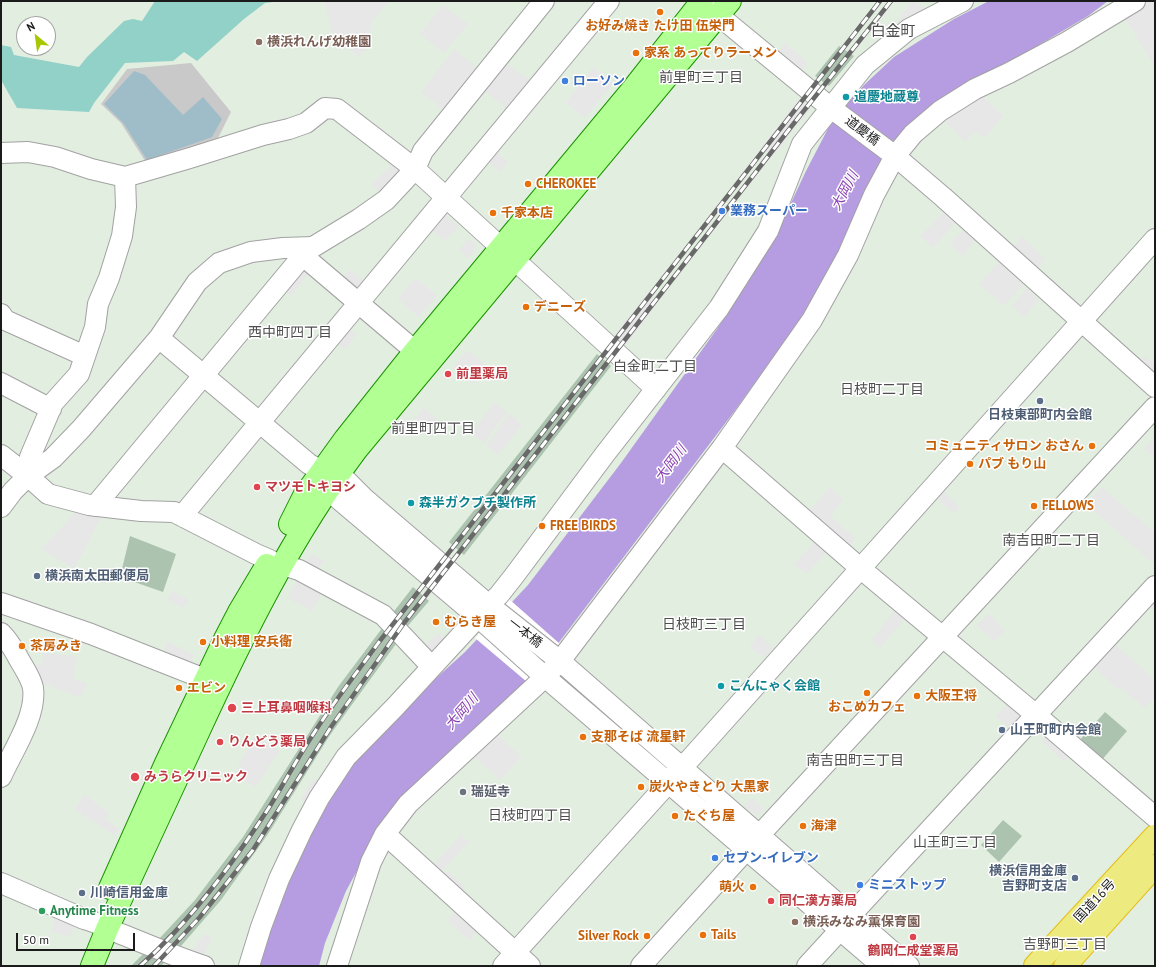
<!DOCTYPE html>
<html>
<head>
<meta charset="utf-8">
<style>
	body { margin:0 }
	#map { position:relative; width:1156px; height:967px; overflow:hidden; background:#e2eee0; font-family:"PT Sans",sans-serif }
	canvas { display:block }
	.frame { position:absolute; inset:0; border:2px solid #1b1b1b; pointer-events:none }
	.north { position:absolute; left:16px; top:16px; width:40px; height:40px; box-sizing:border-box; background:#fff; border:1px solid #a4a4a4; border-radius:50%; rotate:331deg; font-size:11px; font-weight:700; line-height:16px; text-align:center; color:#1b1b1b }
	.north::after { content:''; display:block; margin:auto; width:14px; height:18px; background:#a8c700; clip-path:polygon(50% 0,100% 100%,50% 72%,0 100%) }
	.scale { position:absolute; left:16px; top:933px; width:119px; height:18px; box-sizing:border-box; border:2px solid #1b1b1b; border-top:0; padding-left:5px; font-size:12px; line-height:14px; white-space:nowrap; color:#1b1b1b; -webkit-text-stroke:3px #fff; paint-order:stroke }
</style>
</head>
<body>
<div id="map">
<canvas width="1156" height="967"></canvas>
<div class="frame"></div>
<div class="north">N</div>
<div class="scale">50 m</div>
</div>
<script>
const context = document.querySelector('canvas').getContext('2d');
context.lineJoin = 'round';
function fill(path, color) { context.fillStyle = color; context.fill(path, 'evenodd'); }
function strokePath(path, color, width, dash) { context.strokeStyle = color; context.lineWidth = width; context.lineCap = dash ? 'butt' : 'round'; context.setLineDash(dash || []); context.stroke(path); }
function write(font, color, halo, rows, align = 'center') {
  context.font = font + ' "PT Sans","Noto Sans JP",sans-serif'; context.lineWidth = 3; context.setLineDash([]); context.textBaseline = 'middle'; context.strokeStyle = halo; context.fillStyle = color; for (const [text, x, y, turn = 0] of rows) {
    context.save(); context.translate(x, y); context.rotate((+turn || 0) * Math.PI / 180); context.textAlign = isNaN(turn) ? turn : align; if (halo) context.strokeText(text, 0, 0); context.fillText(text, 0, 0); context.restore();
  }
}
fill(new Path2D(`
	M191,63L231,112L218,138L147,164L121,123L101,104L127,69Z`), '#c9c9c9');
fill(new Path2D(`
	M839,46L854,56L829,86L815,76Z
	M597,354L611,366L464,555L449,542Z
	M130,536L176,554L163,592L120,577Z
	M413,587L429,601L406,628L391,615Z
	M383,627L398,641L330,735L268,834L221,900L181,946L159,939L195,900L243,837L338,687Z
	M1105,712L1127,731L1100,762L1078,742Z
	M1003,820L1022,836L999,862L981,845Z
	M146,951L167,960L161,966H131Z`), '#abc3af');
fill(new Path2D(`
	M155,1H281L265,3L244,19L197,61L184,52L173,61L125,63L94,103L89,112L17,108L1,80V45L11,47L14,55L79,67L87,57L124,21L133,19L142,21Z`), '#91d1c8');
fill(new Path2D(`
	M134,71L145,75L183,115L203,97L222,119L212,137L147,160L124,124L104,104Z`), '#9fbcc9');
fill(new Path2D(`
	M324,1H389L372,21L369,45L358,57L332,32Z
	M912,1L926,9L901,25L897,22Z
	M1148,1H1155V67L1123,15Z
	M443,5L468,24L444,53L420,34Z
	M785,43L808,63L802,70L779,51Z
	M454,49L477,67L443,109L421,92Z
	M504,62L532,82L509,111L485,91Z
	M593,67L614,83L585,117L566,103Z
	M981,95L1003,116L984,138L976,131L965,142L943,119Z
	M799,99L811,108L773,156L761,148Z
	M494,150L508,162L500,172L485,160Z
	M394,162L405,170L382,194L371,185Z
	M441,212L459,226L445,241L428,228Z
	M943,213L955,223L933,248L920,236Z
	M963,230L975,241L963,256L950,243Z
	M1021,236L1045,258L1037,270L1013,248Z
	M469,238L477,246L468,258L459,250Z
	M999,262L1023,285L1004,306L979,284Z
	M300,265L310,272L291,296L282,289Z
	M349,270L367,283L357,295L341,281Z
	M415,278L437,295L419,317L398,299Z
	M1026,288L1039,300L1024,317L1012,306Z
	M646,295L657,304L626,345L614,336Z
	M348,328L356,334L345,350L337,343Z
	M467,350L488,367L474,384L453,368Z
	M1145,356L1155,365V377L1139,363Z
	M494,402L507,412L484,443L471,433Z
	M424,408L437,419L428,430L415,419Z
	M509,413L522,425L498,455L486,446Z
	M1155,436V458L1144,449Z
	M830,487L843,500L830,516L856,539L849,546L808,512Z
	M1102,487L1155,533V565L1086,504Z
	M944,492L960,507L953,514L938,499Z
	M76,512L101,517L74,569L41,549Z
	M815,542L826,552L807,574L794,564Z
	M312,554L324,561L316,573L304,566Z
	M298,579L323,591L312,611L288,598Z
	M173,591L189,600L184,608L167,600Z
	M895,609L905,618L880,648L871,641Z
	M989,614L1005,631L995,641L976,625Z
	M439,633L446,641L428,657L421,648Z
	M759,634L773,648L764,658L750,647Z
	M167,642L194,654L189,665L164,653Z
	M1115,644L1155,680V698L1145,708L1121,688L1119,690L1094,668Z
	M43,653L77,656L73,678L87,684L81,697L37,682L30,670L42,663Z
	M1006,705L1022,718L1012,730L996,716Z
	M497,734L521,757L500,780L473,756Z
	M1046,735L1069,756L1064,762L1042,741Z
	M255,736L279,751L256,787L234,775Z
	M314,778L320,784L307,803L301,799Z
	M84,794L109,813L106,820L118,828L115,836L75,810Z
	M751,798L764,809L757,816L744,806Z
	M461,835L469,842L441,872L433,865Z
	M448,871L465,887L459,893L442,878Z
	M454,911L477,931L470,940L448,922Z
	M56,913L76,921L70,937L51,931Z
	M204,934L211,937L203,958L191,953Z`), '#e7e7e7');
fill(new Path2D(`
	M989,1H1108L1088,16L1025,53L970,82L934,104L896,139L880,165L860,213L814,301L733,413L560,641L524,684L458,743L413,787L378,832L346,891L325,943L319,966H259L280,889L346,766L401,710L465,652L528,585L621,463L717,329L776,235L806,171L832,121L864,85L894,57L954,19Z`), '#b69ce0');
fill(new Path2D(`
	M509,599L560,644L527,682L475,638Z`), '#fff');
const minor = new Path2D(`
	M708,3L718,15L831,108L895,156L943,197L1155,387
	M1,153L28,152L55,157L91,169L125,177L190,158L263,135L289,129L306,123L325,108L337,109L415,169L656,389
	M302,255L415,351
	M1,314L5,320L85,356
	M159,338L309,464L322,471L339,473L364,498L489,605L560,661L909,966
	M1,383L51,409
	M722,448L860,568L1036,715L1155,817
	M1,455L28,476L48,494L89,505L141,511L174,512L256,554L270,560
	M324,475L328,490L478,617L545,677L882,966
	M28,476L30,457L53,403L79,374L95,327L98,304L109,278L122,236L126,207L125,177
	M95,506L310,247
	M1,507L13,491L28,476L53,458L81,429L159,338L197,282L219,263L251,252L283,248L313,247L359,219L386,200L415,169L423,151L544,1
	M182,516L609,1
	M283,565L299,570L383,615L432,667
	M1,603L91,634L220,685
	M489,605L499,595L514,576L605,454L719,308L768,231L802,144L865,65L909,29L963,1
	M1,633C11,643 13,649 20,661C25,670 31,678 33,688C37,716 12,752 1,777
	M385,834L530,966
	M1,883L84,919C97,922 109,929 121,934C149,945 176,957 204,966
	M851,915L1155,586
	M249,966L261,927L279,879L302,830L319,798L346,757L395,707L478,617
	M337,966L371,862L385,834L408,804L545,677L560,661L722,448L812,320L848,255L874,195L895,156L913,134L940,111L975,89L1009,73L1067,42L1135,1
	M503,966L661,791L681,767L690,759L1155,239
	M641,966L746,850L761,836L766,828L1155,407
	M807,966L840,930`);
const major = new Path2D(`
	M290,524L304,496L345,439L415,351L632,90L702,1
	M110,888L166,763L226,637L239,612L267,565
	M92,966L107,929C137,865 167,801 196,737C242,637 291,537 357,449L730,1`);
const highway = new Path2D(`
	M1035,966L1155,836
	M1065,966L1155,866`);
strokePath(minor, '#a2a2a2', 22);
strokePath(major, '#1a9300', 24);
strokePath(highway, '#e4bd15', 24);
strokePath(minor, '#fff', 20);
strokePath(major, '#b2ff94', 22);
strokePath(highway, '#edea80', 22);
const rail = new Path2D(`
	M140,966C191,921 233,863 270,806C285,782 298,757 314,733C334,702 357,672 379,642L880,1
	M154,966L200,917L253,850L331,727L404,623L791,127L891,1`);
strokePath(rail, '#696969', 4.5);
strokePath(rail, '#fff', 3, [9]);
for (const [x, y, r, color] of [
	[660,12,4,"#e8710a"],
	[259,42,4,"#8d6e63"],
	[636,53,4,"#e8710a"],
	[565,81,4,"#3f7fe0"],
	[846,97,4,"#0f9aa8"],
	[528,184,4,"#e8710a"],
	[722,211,4,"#3f7fe0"],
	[493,213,4,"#e8710a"],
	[526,307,4,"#e8710a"],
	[448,374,4,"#e0444e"],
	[1040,401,4,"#5c6f8a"],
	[1092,446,4,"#e8710a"],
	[970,464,4,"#e8710a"],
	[257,487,4,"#e0444e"],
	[411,503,4,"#0f9aa8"],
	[1034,506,4,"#e8710a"],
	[542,526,4,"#e8710a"],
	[37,576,4,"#5c6f8a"],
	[436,622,4,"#e8710a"],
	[203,642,4,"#e8710a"],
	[22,646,4,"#e8710a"],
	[721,686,4,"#0f9aa8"],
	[179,688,4,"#e8710a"],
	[867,693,4,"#e8710a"],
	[917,696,4,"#e8710a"],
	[232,708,5,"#e0444e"],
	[1002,730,4,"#5c6f8a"],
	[583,737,4,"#e8710a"],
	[220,742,4,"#e0444e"],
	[135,777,5,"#e0444e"],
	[641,787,4,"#e8710a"],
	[463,792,4,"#6b7280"],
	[675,816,4,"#e8710a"],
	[803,826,4,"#e8710a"],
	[715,858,4,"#3f7fe0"],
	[1075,878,4,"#5c6f8a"],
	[860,885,4,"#3f7fe0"],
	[753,887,4,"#e8710a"],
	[82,893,4,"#5c6f8a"],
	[771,901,4,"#e0444e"],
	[42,911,4,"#2e9e5b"],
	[795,922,4,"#8d6e63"],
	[703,935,4,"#e8710a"],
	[647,936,4,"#e8710a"],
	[913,937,4,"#e0444e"]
]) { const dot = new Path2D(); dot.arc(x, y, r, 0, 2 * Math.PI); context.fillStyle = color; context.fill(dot); strokePath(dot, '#fff', 1.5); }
write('bold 13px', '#c56008', '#fff', [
	["お好み焼き たけ田 伍栄門",660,26,"center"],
	["家系 あってりラーメン",644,53],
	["CHEROKEE",536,184],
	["千家本店",501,213],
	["デニーズ",534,307],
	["コミュニティサロン おさん",1084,446,"right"],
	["パブ もり山",978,464],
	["FELLOWS",1042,506],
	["FREE BIRDS",550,526],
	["むらき屋",444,622],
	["小料理 安兵衛",211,642],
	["茶房みき",30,646],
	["エビン",187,688],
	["大阪王将",925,696],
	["おこめカフェ",867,707,"center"],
	["支那そば 流星軒",591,737],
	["炭火やきとり 大黒家",649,787],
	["たぐち屋",683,816],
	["海津",811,826],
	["萌火",745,887,"right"],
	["Tails",711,935],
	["Silver Rock",639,936,"right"]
], 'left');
write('bold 13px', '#785e54', '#fff', [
	["横浜れんげ幼稚園",267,42],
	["横浜みなみ薫保育園",803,922]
], 'left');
write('bold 13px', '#366cbe', '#fff', [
	["ローソン",573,81],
	["業務スーパー",730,211],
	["セブン-イレブン",723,858],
	["ミニストップ",868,885]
], 'left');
write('bold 13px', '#0d838f', '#fff', [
	["道慶地蔵尊",854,97],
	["森半ガクブチ製作所",419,503],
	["こんにゃく会館",729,686]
], 'left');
write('13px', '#1b1b1b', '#fff', [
	["道慶橋",862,131,37],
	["一本橋",525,633,38],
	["国道16号",1095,901,-47]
]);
write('bold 13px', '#be3a42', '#fff', [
	["前里薬局",456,374],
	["マツモトキヨシ",265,487],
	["三上耳鼻咽喉科",241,708],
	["りんどう薬局",228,742],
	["みうらクリニック",144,777],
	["同仁漢方薬局",779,901],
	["鶴岡仁成堂薬局",913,951,"center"]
], 'left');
write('bold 13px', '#4e5e75', '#fff', [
	["日枝東部町内会館",1040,415,"center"],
	["横浜南太田郵便局",45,576],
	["山王町町内会館",1010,730],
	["横浜信用金庫",1067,871,"right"],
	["吉野町支店",1067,886,"right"],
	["川崎信用金庫",90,893]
], 'left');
write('bold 13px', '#5b616d', '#fff', [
	["瑞延寺",471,792]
], 'left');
write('bold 13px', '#27864d', '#fff', [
	["Anytime Fitness",50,911]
], 'left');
write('14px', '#4e4e4e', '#fff', [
	["前里町三丁目",701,78],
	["西中町四丁目",290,333],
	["白金町二丁目",655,367],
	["日枝町二丁目",882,390],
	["前里町四丁目",433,429],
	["南吉田町二丁目",1051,541],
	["日枝町三丁目",704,625],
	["南吉田町三丁目",855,761],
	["日枝町四丁目",530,816],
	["山王町三丁目",955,843],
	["吉野町三丁目",1065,945]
]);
write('italic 14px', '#8b41b2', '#fff', [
	["大岡川",845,191,-62],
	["大岡川",671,464,-53],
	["大岡川",462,712,-49]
]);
write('15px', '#4e4e4e', '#fff', [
	["白金町",893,32]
]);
</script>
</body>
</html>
